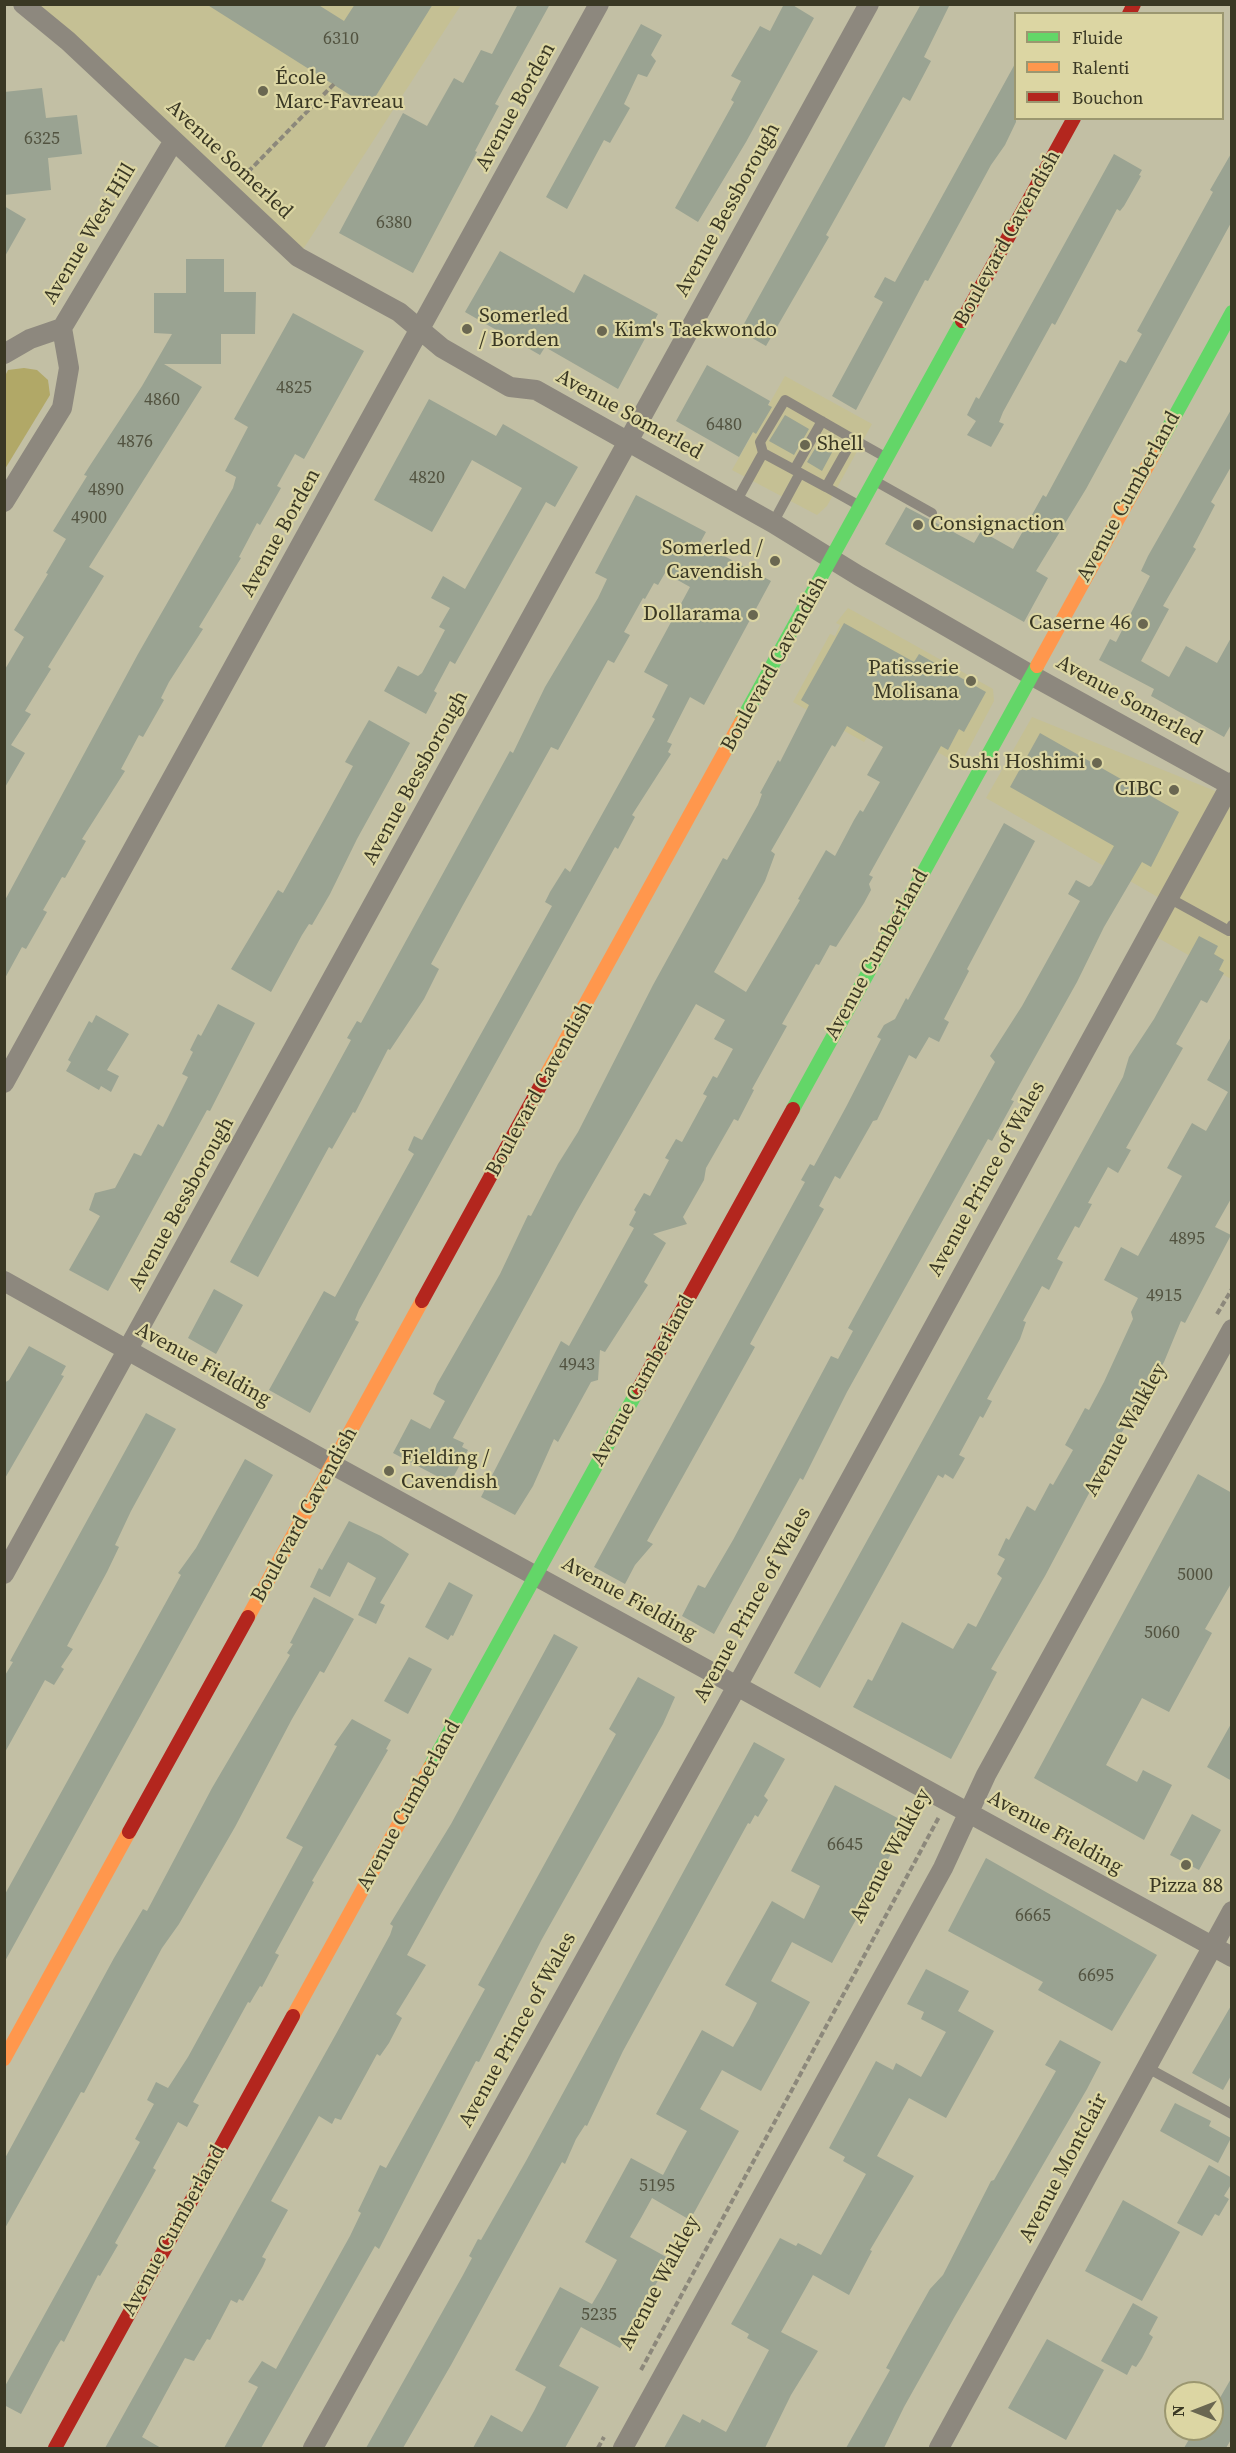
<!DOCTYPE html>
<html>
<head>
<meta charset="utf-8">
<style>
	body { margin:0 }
	#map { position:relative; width:1236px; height:2453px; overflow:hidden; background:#c2bfa4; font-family:"Source Serif 4",serif }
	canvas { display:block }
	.frame { position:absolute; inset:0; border:6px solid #3a3824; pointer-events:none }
	.legend { position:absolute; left:1014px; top:12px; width:210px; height:108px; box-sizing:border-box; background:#dcd6a3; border:2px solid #9b9770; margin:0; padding:8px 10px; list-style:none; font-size:18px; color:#3a3824 }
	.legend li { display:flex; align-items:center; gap:12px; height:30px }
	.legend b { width:30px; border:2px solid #9b9770 }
	.north { position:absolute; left:1164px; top:2381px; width:60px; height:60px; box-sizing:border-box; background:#dcd6a3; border:2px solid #9b9770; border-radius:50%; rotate:270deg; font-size:16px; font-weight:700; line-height:24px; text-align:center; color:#3a3824 }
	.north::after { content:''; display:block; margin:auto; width:21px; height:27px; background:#6a6751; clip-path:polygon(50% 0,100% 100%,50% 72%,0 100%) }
</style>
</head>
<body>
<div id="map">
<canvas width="1236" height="2453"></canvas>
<div class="frame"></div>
<ul class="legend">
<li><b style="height:8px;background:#63d668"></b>Fluide</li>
<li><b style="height:8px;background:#ff974d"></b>Ralenti</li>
<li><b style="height:8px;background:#b3261e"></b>Bouchon</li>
</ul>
<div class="north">N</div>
</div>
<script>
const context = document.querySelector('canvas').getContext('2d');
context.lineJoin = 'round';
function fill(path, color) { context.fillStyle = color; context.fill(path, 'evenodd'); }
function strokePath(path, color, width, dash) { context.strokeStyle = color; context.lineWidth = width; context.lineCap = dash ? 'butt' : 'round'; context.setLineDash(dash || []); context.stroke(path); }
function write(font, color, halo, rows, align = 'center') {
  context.font = font + ' "Source Serif 4",serif'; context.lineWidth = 4.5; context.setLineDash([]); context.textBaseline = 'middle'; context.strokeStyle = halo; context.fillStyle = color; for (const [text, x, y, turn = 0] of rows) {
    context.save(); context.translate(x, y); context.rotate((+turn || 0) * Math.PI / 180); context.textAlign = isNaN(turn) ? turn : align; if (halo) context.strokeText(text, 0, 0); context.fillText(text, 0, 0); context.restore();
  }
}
fill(new Path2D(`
	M31,4L461,5L298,257Z
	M785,376L872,424L827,506L817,515L732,470Z
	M848,608L993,689L994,701L960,765L879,718L864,742L793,702L830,634L835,636L840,625L836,623Z
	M1032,717L1230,797L1231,795V979L1151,934L1168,903L986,798Z`), '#c5c094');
fill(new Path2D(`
	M24,368L37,370L48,380L50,395L5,469V376L8,370Z`), '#b1a867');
fill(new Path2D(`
	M206,4H317L344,21L355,4H433L369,107Z
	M518,4H550L495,104L499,106L475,151L477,152L413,273L339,233L403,113L427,126L454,78L463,83L481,50L492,54Z
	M784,4H791L814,18L746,142L698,222L675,208L734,102L731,100L741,81L731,76L760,26L770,31Z
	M921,4H950L924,57L931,61L910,101L903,97L826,235L829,237L766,346L740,331Z
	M641,24L662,35L651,55L656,61L647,77L638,74L624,104L630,108L610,143L604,140L567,209L546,197Z
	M1016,62V122L1005,145L991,165L928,281L925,280L856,410L832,396L883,302L874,297L885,277L895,282Z
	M42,88L46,118L77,115L82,154L48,158L51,190L4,195V92Z
	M1232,152V221L1086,489L1036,571L1048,578L1024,622L885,544L906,507L974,543L981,531L1013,549L1043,495L1046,497L1120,360L1126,363L1142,334L1137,331L1213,192L1210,190Z
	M1114,154L1142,170L1139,175L1141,176L1124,206L1120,211L1117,209L1055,325L1052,323L1003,412L999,422L1004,424L991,447L967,435L976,421L967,415L976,397L979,399Z
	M4,206L26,219L4,258Z
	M500,251L574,293L584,274L658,314L618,389L545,347L540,355L465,312Z
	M186,259H224V292H256L255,334H221V364H164L202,387L89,567L104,576L48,667L51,669L25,711L31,714L11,745L25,753L4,789V671L24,637L14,630L48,574L46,573L66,539L53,531L87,476L84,475L89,467L142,386L172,334L154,333V293H186Z
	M293,313L364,351L304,459L295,454L277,486L281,488L260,525L257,523L239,557L241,558L199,627L203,629L169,682L161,698L164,700L143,737L139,735L121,769L125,771L82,839L86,841L65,878L62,877L43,910L47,912L42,921L26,949L22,947L4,980V902L138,654L233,488L236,477L225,471L248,427L234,419Z
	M707,365L770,401L768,405L772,407L756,434L753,432L739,457L676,421Z
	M429,399L496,436L503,424L578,467L555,507L546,502L455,664L450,661L434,691L437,693L426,714L384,691L398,666L418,676L422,673L445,630L439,627L450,608L431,598L443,576L465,589L522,488L472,460L432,532L374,500Z
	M1232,408V465L1211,502L1215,505L1193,547L1196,549L1163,606L1169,609L1141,661L1169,677L1186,646L1217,663L1232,636V723L1224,737L1151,696L1154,689L1099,660L1110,639L1116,642L1150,576L1141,571L1148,556Z
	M785,415L809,429L794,455L769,441Z
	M822,437L836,445L822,471L807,462Z
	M636,495L706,532L700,543L771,581L704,705L690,697L667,742L672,744L668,752L671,754L632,815L635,817L618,849L615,847L359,1310L355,1320L359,1322L310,1413L269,1390L324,1291L335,1297L414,1154L408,1150L414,1136L422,1140L552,906L545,902L550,892L565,868L570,872L655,719L652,717L668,685L644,672L690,587L665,573L658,585L654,583L645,599L643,598L624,632L630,635L614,663L608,660L558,750L551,747L463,905L431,964L439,969L424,999L390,1050L388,1049L355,1113L353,1112L332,1149L329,1147L258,1277L230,1262L351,1040L347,1038L357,1021L361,1023L510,751L513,753L545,687L598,598L607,579L595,573Z
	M844,623L914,662L919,654L986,692L964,732L959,729L948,750L941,746L869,875L873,877L869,884L871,890L864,903L836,947L830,945L819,965L816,964L812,971L782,1024L787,1026L752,1089L754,1090L738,1121L734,1119L706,1168L704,1180L683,1217L687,1224L653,1234L666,1243L644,1282L648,1285L605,1352L600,1350L598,1380L591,1382L558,1442L554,1439L533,1486L515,1515L481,1497L561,1341L569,1346L634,1228L629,1225L636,1212L634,1210L644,1193L650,1196L669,1160L665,1158L676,1139L682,1142L707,1096L703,1094L713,1076L717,1078L733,1049L714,1039L725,1020L696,1004L577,1211L453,1438L464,1443L462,1447L468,1450L450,1483L393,1453L411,1419L430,1429L445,1401L433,1394L437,1384L500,1274L528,1215L531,1216L558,1164L578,1132L653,985L723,858L727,860L758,805L762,794L760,793L778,760L780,762L809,705L801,700ZM847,726L883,747L867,775L880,782L863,812L860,810L854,820L835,856L826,850L798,899L800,900L746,992L714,972L765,881L775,854L771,851L832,745L835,747Z
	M369,720L410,743L357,839L330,894L312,925L309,924L302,935L271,992L231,969L278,890L283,893L323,821L353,766L345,762Z
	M1040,733L1179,812L1151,867L1142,862L1104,927L1077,982L1011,1100L1014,1101L992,1141L988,1139L847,1392L803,1480L800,1478L714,1634L682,1616L698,1585L705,1588L733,1540L831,1356L838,1359L853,1331L848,1328L995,1062L990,1056L1022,1006L1080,901L1068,894L1076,880L1089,887L1092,885L1114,846L1010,787Z
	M1004,823L1035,841L967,969L969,971L944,1019L949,1022L939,1042L929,1037L916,1059L909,1055L877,1120L873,1121L840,1179L835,1176L819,1206L824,1209L750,1344L755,1347L647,1541L653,1544L635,1565L625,1584L594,1567L805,1182L801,1180L810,1164L814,1166L846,1107L881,1039L877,1037L884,1025L895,1019L906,998L908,1000Z
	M1199,936L1218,946L1214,954L1224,960L1219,970L1224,973L1207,1003L1201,1000L1176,1044L1183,1048L1126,1148L1131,1150L1118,1173L1108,1167L1088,1203L1092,1204L1079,1228L1075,1226L1057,1259L1063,1262L1049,1290L1042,1286L1023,1321L1026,1322L1020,1339L987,1399L992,1401L983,1418L980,1416L959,1455L965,1458L953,1479L945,1474L943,1478L938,1475L820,1688L794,1673L1123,1077L1129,1057L1154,1019Z
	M218,1004L255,1023L210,1111L207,1110L108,1291L69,1270L100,1216L89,1210L95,1193L115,1188L134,1153L141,1156L158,1124L163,1127L188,1077L182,1074L193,1052L190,1050L198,1034L201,1036Z
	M96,1015L129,1034L107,1070L119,1076L111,1092L101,1086L99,1090L66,1071L71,1062L68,1060L89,1021L92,1023Z
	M1232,1035V1197L1215,1227L1231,1235L1185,1323L1181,1321L1164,1362L1119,1437L1045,1576L991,1669L997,1672L951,1759L853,1707L868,1679L872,1681L902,1622L953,1649L968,1623L976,1627L1002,1578L997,1574L1005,1559L998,1555L1006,1538L1009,1540L1027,1506L1035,1511L1050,1483L1053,1485L1073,1450L1065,1445L1085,1408L1089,1410L1104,1382L1133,1319L1131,1312L1138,1298L1104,1280L1121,1247L1138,1256L1182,1176L1167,1168L1192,1123L1206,1131L1228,1092L1207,1080Z
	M214,1289L243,1305L216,1354L188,1338Z
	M29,1346L66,1366L61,1375L64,1376L4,1480V1383L9,1380Z
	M146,1413L176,1429L131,1511L115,1545L119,1547L107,1572L67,1646L73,1649L61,1667L64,1669L54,1685L45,1680L4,1754V1677L13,1662L10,1661Z
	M245,1459L273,1475L4,1963V1896L181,1575L178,1573L196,1548Z
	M1198,1474L1232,1493V1582L1205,1629L1212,1633L1169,1712L1142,1698L1106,1765L1137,1782L1143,1770L1172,1785L1144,1840L1034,1778Z
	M349,1521L381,1536L409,1554L380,1603L385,1605L376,1624L358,1615L376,1578L348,1562L330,1597L310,1587L319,1568L322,1570Z
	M449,1582L473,1595L453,1636L451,1635L448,1640L425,1627Z
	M314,1597L354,1619L324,1673L320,1671L292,1719L235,1827L179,1924L162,1948L84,2093L81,2092L4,2230V2160L114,1958L143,1909L147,1911L212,1788L290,1655L287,1653L293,1644L290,1643Z
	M554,1634L578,1647L407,1955L426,1965L396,2014L402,2018L389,2043L380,2056L377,2054L341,2120L335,2118L332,2124L319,2116L271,2201L288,2210L262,2257L266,2259L263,2266L243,2301L239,2299L237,2303L231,2300L210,2340L207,2339L194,2361L185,2358L142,2437L161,2448H105L336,2034L390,1935L393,1926L390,1924L451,1824Z
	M409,1657L432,1669L408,1714L384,1701Z
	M638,1677L675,1697L663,1724L542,1939L479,2062L476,2061L379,2249L375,2246L261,2448H224L258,2387L248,2382L262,2361L276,2369L350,2236L361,2213L358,2211L380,2165L386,2168L485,1989L478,1985L616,1734L609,1729Z
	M352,1719L391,1740L386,1749L388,1750L312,1881L314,1882L275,1953L279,1955L262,1987L260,1986L250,2003L248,2002L193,2102L199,2105L187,2127L178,2122L153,2168L156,2170L115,2243L118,2245L100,2276L98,2275L64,2342L61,2340L56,2348L21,2414L4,2405V2388L140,2142L135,2139L154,2104L147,2100L156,2082L168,2088L188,2057L303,1847L286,1838L337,1746L334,1745Z
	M1232,1722V1781L1207,1767Z
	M754,1742L785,1759L764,1796L768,1800L758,1817L755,1815L750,1824L748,1823L623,2051L587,2126L585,2125L576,2139L565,2164L562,2162L451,2365L403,2448H366L463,2275L472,2258L469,2256L478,2239L481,2240L526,2161Z
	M835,1785L907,1823L864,1905L832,1963L792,1942L771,1981L810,2002L761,2091L722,2070L700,2109L739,2131L690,2220L652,2198L641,2218L630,2237L670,2259L620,2348L581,2327L559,2366L599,2387L565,2448H473L491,2415L522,2432L534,2411L546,2387L515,2370L560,2287L592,2304L601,2289L617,2260L585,2242L631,2158L663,2175L679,2145L687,2131L656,2114L702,2030L733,2047L749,2019L757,2003L725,1985L772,1901L804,1919L820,1886L791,1871Z
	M1192,1814L1221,1830L1199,1870L1170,1855Z
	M986,1858L1157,1955L1112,2031L1038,1990L1043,1982L948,1931Z
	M926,1969L969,1991L958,2011L994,2031L946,2118L909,2098L877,2156L914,2176L870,2250L872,2251L849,2295L813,2275L781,2332L818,2351L791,2395L765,2448H664L683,2414L700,2423L702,2419L726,2432L769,2350L747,2338L749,2334L731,2324L780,2238L796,2246L798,2243L821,2255L866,2174L843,2161L845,2157L829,2148L876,2061L893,2070L896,2063L921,2077L946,2032L921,2019L924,2012L907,2004Z
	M1232,2004V2074L1223,2090L1192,2073Z
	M1060,2040L1101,2062L1087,2089L955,2316L904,2407L884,2448H846L890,2370L886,2368L904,2335L930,2289L943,2275L991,2181L994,2180L1056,2071L1045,2065Z
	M1175,2103L1211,2121L1209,2126L1231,2138L1218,2163L1160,2131Z
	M1209,2165L1232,2178V2183L1224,2196L1229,2199L1219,2216L1215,2214L1202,2236L1177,2223Z
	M1123,2200L1180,2232L1142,2301L1085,2271Z
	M1133,2303L1158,2317L1149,2334L1153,2337L1142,2358L1136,2367L1132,2365L1127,2375L1101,2361Z
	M1047,2339L1104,2370L1066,2440L1008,2408Z
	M1232,2377V2438L1226,2448H1184L1195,2429H1212V2401L1217,2403Z`), '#9aa392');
strokePath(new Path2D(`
	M248,172L334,84
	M1217,1314L1232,1289
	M641,2370L939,1817
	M598,2448L604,2437`), '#8c887b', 4, [6, 3]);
strokePath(new Path2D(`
	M763,453L760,442L785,400L853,439
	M794,470L822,421
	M875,481L932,513
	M736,502L763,453L826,487
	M860,506L826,487L853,439L887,458
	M773,523L800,473
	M1169,898L1229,931L1232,925
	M1146,2067L1232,2114`), '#8d887e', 10);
strokePath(new Path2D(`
	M23,4L68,41L298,257L399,312L442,348L510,387L536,390L773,523L859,576L1031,675L1232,786
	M4,354L30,339L62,328L173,142
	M4,502L62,408L69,368L62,328
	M4,1083L599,4
	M4,1281L333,1465L1232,1957
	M4,1574L869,4
	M313,2448L737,1686L1232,782
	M623,2448L943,1868L986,1775L1232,1329
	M939,2448L1232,1911`), '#8d887e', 20);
strokePath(new Path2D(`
	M1155,452L1232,312
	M741,722L962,321
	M793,1109L1037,666
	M430,1767L639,1388`), '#63d668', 14);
strokePath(new Path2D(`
	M1037,666L1155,452
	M544,1079L741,722
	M248,1617L422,1301
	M293,2016L430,1767
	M4,2059L129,1832`), '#ff974d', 14);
strokePath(new Path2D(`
	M1129,14L1134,4
	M962,321L1074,118
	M422,1301L544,1079
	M639,1388L793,1109
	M129,1832L248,1617
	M55,2448L293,2016`), '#b3261e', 14);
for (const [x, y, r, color] of [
	[263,91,6,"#6a6751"],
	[467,329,6,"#6a6751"],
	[602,331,6,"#6a6751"],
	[805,445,6,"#6a6751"],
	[918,525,6,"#6a6751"],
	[775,561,6,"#6a6751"],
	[753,615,6,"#6a6751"],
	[1143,624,6,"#6a6751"],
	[971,681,6,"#6a6751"],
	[1097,763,6,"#6a6751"],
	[1174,790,6,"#6a6751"],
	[389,1471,6,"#6a6751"],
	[1186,1865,6,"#6a6751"]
]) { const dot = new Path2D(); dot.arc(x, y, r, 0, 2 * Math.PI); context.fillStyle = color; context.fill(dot); strokePath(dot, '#dcd6a3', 2); }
write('18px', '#525340', null, [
	["6310",341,39],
	["6325",42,139],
	["6380",394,223],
	["4825",294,388],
	["4860",162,400],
	["6480",724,425],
	["4876",135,442],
	["4820",427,478],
	["4890",106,490],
	["4900",89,518],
	["4895",1187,1239],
	["4915",1164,1296],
	["4943",577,1365],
	["5000",1195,1575],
	["5060",1162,1633],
	["6645",845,1845],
	["6665",1033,1916],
	["6695",1096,1976],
	["5195",657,2186],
	["5235",599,2315]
]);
write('21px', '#3a3824', '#dcd6a3', [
	["École",275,79],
	["Marc-Favreau",275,103],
	["Somerled",479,317],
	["/ Borden",479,341],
	["Kim's Taekwondo",614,331],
	["Shell",817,445],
	["Consignaction",930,525],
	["Somerled /",763,549,"right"],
	["Cavendish",763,573,"right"],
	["Dollarama",741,615,"right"],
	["Caserne 46",1131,624,"right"],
	["Patisserie",959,669,"right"],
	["Molisana",959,693,"right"],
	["Sushi Hoshimi",1085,763,"right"],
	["CIBC",1162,790,"right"],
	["Fielding /",401,1459],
	["Cavendish",401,1483],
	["Pizza 88",1186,1887,"center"]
], 'left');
write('21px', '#3a3824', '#dcd6a3', [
	["Avenue Borden",516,107,-61],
	["Avenue Somerled",229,160,43],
	["Avenue Bessborough",728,210,-61],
	["Avenue West Hill",90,234,-59],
	["Boulevard Cavendish",1008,238,-61],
	["Avenue Somerled",629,415,29],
	["Avenue Cumberland",1129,497,-61],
	["Avenue Borden",281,533,-61],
	["Boulevard Cavendish",775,664,-61],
	["Avenue Somerled",1129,701,29],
	["Avenue Bessborough",416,778,-61],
	["Avenue Cumberland",877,955,-61],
	["Boulevard Cavendish",540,1089,-61],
	["Avenue Prince of Wales",987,1179,-61],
	["Avenue Bessborough",182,1204,-61],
	["Avenue Fielding",203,1365,29],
	["Avenue Cumberland",643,1381,-61],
	["Avenue Walkley",1126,1430,-61],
	["Boulevard Cavendish",305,1515,-61],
	["Avenue Fielding",629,1599,29],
	["Avenue Prince of Wales",753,1605,-61],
	["Avenue Cumberland",409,1806,-61],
	["Avenue Fielding",1055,1833,29],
	["Avenue Walkley",891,1856,-62],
	["Avenue Prince of Wales",518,2030,-61],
	["Avenue Montclair",1064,2168,-62],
	["Avenue Cumberland",174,2231,-61],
	["Avenue Walkley",660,2283,-62]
]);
</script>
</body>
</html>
